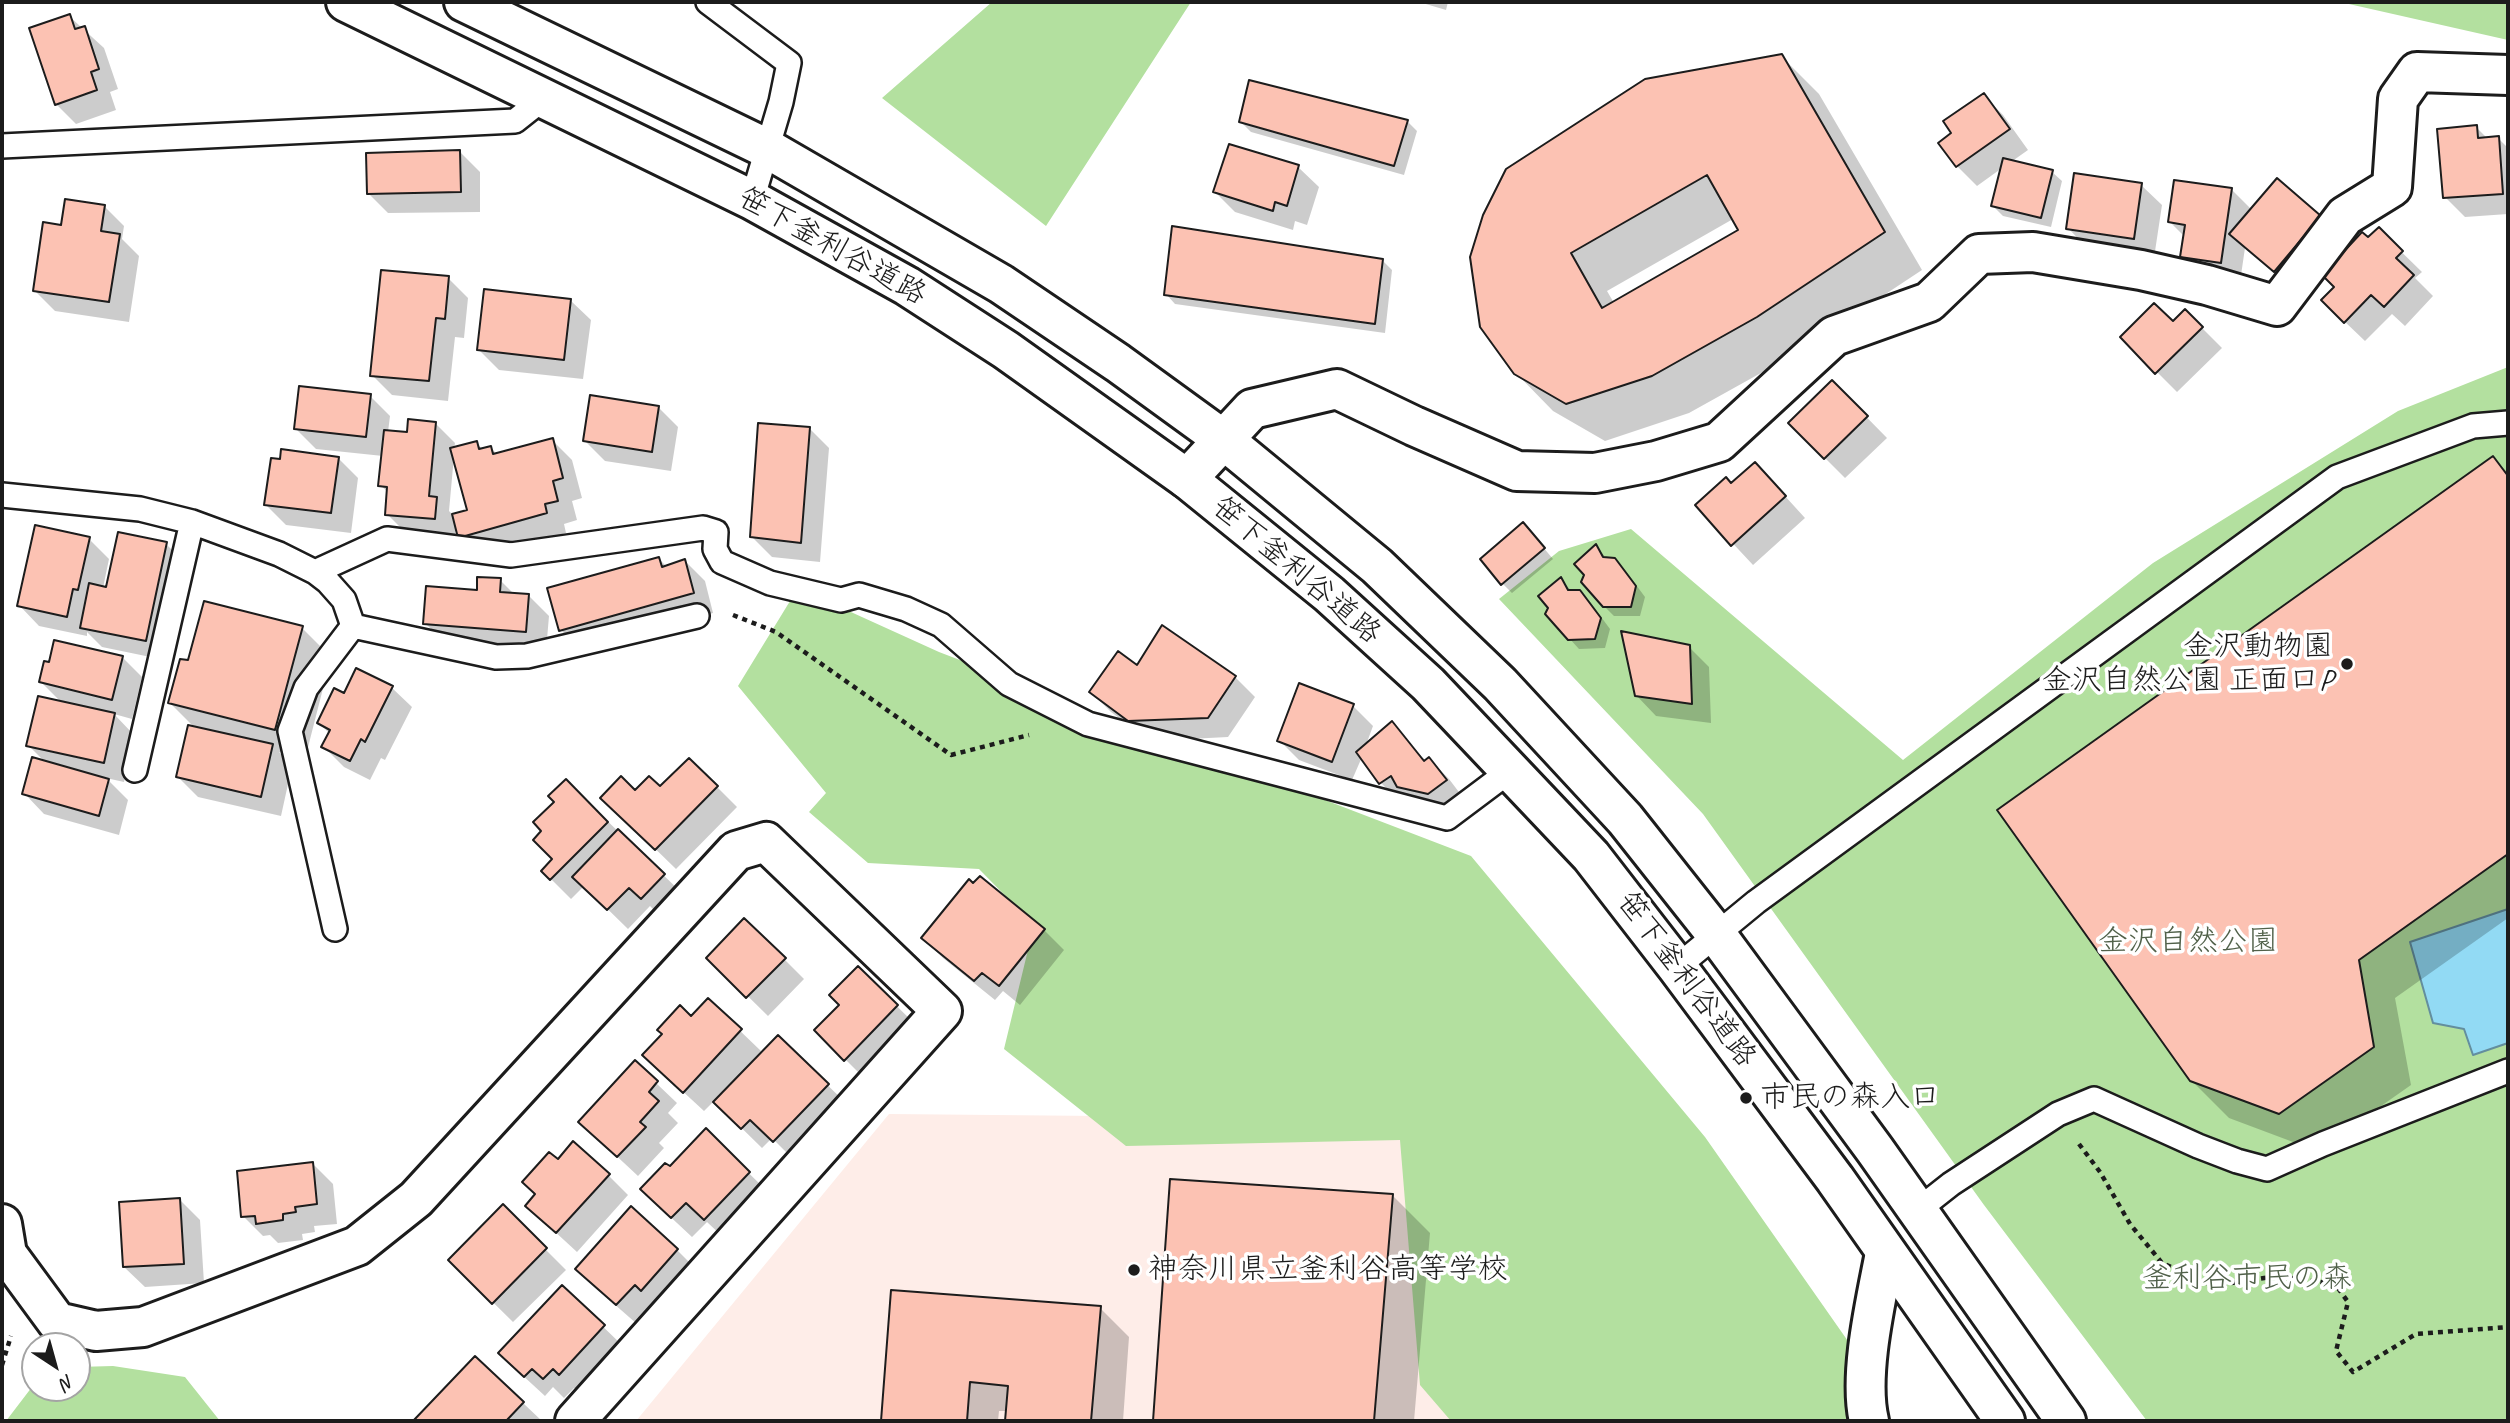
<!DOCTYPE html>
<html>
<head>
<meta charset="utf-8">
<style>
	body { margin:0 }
	#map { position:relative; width:2510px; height:1423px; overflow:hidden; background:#fff; font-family:Caveat,sans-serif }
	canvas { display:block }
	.frame { position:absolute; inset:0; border:4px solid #1c1c1c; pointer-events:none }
	.north { position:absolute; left:21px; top:1332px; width:70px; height:70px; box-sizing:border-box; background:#fff; border:2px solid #a4a4a4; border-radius:50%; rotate:144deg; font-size:19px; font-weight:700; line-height:28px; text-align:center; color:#1c1c1c }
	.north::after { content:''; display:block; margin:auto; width:24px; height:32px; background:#1c1c1c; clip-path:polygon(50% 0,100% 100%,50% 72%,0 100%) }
</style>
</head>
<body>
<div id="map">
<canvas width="2510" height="1423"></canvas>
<div class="frame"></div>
<div class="north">N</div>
</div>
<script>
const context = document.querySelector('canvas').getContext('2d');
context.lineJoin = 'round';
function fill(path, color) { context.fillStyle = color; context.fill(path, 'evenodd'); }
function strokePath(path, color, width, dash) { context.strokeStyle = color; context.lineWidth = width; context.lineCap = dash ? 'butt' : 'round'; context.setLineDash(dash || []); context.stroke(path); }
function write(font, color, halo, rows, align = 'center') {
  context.font = font + ' Caveat,"Klee One",sans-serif'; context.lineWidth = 7; context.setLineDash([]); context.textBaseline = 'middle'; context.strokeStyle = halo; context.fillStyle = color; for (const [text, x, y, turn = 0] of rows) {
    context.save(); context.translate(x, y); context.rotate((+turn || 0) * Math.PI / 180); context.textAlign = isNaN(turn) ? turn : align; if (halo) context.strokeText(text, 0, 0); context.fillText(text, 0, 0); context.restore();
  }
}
fill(new Path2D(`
	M889,1114L1417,1119L1597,1421H636Z`), '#feede8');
fill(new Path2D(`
	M992,2H1191L1046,226L882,98Z
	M2340,2H2508V40Z
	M2508,367V1421H2147L1984,1205L1703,814L1499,599L1559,551L1631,529L1903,760L2153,563L2398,411Z
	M798,588L939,652L1471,856L1705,1137L1857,1354L1856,1421H1451L1420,1385L1400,1140L1126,1146L1004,1049L1034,925L979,869L868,863L809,812L826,793L738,686Z
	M113,1366L185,1377L220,1421H6L35,1383V1388H77V1367Z`), '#b3e09f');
const water = new Path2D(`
	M2508,909V1043L2473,1055L2464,1029L2433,1023L2410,942Z`);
fill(water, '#92daf4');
strokePath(water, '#638e9e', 2);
fill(new Path2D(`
	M1419,2H1448L1446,10Z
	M69,16L104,48L118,89L110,92L116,110L76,124L56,104Z
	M1781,56L1819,94L1922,270L1795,354L1689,413L1605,441L1553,411L1515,372L1482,327ZM1733,219L1740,231L1614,303L1607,291Z
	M1983,95L2003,115L2028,150L2011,162L2052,172L2062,181L2051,227L2003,216L1993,206L2002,168L1977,186L1957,166L1953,134Z
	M1407,121L1417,131L1404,175L1251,132L1241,122Z
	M2476,127L2487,138H2498L2508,148V214L2465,217L2445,197Z
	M460,152L480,172V212L388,213L368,193Z
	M1298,167L1319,187L1307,225L1295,221L1293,230L1235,212L1215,192Z
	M2141,185L2162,205L2154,258L2088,249L2068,228Z
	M2231,189L2252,210L2320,217L2295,291L2245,248L2240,282L2202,277L2182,257L2185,237L2170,222Z
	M104,206L124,226L122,239L139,256L129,322L55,311L35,291L63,227Z
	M2379,230L2422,272L2415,278L2433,296L2405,326L2392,314L2365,341L2343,320L2336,287L2369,240Z
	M1382,260L1392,270L1385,333L1175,304L1166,294Z
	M448,278L468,298L464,338L455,337L448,401L392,395L372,375Z
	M570,300L591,320L583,379L499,370L479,350Z
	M2185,311L2222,348L2177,392L2122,337L2173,323Z
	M1832,382L1887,438L1845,478L1790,423Z
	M370,396L390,416L388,432L408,434L435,423L455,443L454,449L477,443L483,450L491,448L498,455L552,440L572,460L582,498L572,501L577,520L564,524L566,533L480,557L460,537L456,525L455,538L407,534L387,514L389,493L380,485L383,456L316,449L296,429ZM454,456L469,511L453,515L449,511Z
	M658,407L678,427L671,471L605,461L585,441Z
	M809,428L829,448L820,562L772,557L752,537Z
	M338,458L358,478L351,533L286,525L266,505Z
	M2493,458L2508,473V918L2395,998L2411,1085L2317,1151L2229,1118L2191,1080Z
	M1774,484L1805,518L1753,565L1697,505Z
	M1532,534L1553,559L1512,593L1503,584Z
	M89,539L109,559L103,588L107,589L166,544L186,564L165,660L102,647L87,632V636L39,626L19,605Z
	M1596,546L1607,559L1615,560L1625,570L1645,597L1640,616H1614L1604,606Z
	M659,559L667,567L685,561L705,581L713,613L581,651L561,630Z
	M1561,579L1572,592H1579L1590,602L1610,629L1605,648L1579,649L1569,638Z
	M500,580L515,595L529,596L549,616L546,651L445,643L425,623Z
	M1163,627L1235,677L1255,697L1228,737L1150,741L1111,712L1091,692L1137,668Z
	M302,628L331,657L305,759L279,752L292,766L281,816L198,797L178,777L195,728L170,703L190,662Z
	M1689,647L1709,667L1711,723L1656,716L1636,695Z
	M122,657L142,677L132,719L114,714L134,735L124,782L106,778L128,800L119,835L44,814L24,793L46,763L28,745L62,703L41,682Z
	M391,687L412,707L385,760L381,758L370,780L344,767L324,747L330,734L319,723L344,695Z
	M1353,706L1373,726L1366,745L1391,724L1426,761L1429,759L1449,779L1465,800L1448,814L1401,803L1381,783L1362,757L1352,780L1299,760L1279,740Z
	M566,781L684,895L662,918L650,906L628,929L584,886L571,899L543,871L554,859L544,831Z
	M717,787L737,807L676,869L603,798L660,789Z
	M980,879L1044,930L1064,950L1020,1005L1003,991L995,1000L943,958L923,938Z
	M745,920L804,979L768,1016L708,957Z
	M858,968L917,1026L865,1079L816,1030L841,1005Z
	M708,1000L761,1051L747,1066L749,1068L779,1038L848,1105L794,1160L772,1138L762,1148L714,1101L704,1111L665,1075L691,1018Z
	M635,1063L677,1103L668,1113L678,1123L659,1143L664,1148L638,1176L580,1122Z
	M706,1131L769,1193L725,1239L707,1222L692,1237L662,1209L670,1169Z
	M558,1161L608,1175L628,1195L577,1252L527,1206Z
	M313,1164L333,1184L337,1224L314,1226L315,1232L302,1234L303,1240L278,1243L270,1235L263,1236L243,1216Z
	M1172,1180L1393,1196L1430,1233L1414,1421H1155Z
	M180,1200L200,1220L204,1283L145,1287L124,1267Z
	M503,1207L566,1270L513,1322L450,1260Z
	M677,1250L697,1270L637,1324L597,1289Z
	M562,1287L624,1347L580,1393L574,1388L564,1398L553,1387L545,1396L520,1373Z
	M892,1292L1100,1308L1129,1337L1123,1421H1006L1007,1411H999L998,1421H882Z
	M475,1358L523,1403L542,1421H416Z`), '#0003');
const building = new Path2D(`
	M70,14L75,29L85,26L99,69L91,72L97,90L55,105L29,28Z
	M1782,54L1885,232L1757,317L1652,376L1566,404L1514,374L1480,327L1470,257L1483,215L1506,169L1645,79ZM1707,175L1738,230L1602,308L1571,253Z
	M1249,80L1408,120L1394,166L1239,122Z
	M1984,93L2010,129L1956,167L1938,143L1951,133L1943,121Z
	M2477,125L2478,138L2499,136L2503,194L2443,198L2437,129Z
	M1229,144L1299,165L1287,206L1275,202L1273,211L1213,192Z
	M460,150L461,192L367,194L366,153Z
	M2003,158L2053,170L2041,218L1991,206Z
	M2074,173L2142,183L2134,239L2066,229Z
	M2277,178L2321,216L2274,272L2229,234Z
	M2174,180L2232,188L2221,263L2180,257L2185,225L2168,222Z
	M65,199L105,205L101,231L120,234L109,302L33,291L43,222L61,225Z
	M1172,226L1383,259L1375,324L1164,295Z
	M2379,227L2403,251L2396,258L2414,275L2384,307L2371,295L2344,323L2321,300L2334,287L2322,275L2362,232L2368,237Z
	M381,270L449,276L445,319L436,318L429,381L370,376Z
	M484,289L571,299L564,360L477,350Z
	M2154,303L2173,321L2185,309L2203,327L2155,374L2120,337Z
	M1832,380L1868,416L1824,459L1788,423Z
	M299,386L371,394L366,437L294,429Z
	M590,395L659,406L652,452L583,441Z
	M408,419L436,422L429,496L437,497L435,519L385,515L387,487L378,486L384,430L407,432Z
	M758,423L810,427L801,543L750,537Z
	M553,438L563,478L553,481L558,501L545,504L547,513L458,538L452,514L467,510L450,448L477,441L479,449L491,446L493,454Z
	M281,449L339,457L331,513L264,505L271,458L280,459Z
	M2493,456L2508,476V854L2359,960L2374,1047L2279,1114L2190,1081L1997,810Z
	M1755,462L1786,496L1731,546L1695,505L1726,477L1731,483Z
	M1523,522L1545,548L1501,585L1480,559Z
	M35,525L90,537L78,590L73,589L67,617L17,606Z
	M118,532L167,542L146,641L80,628L89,583L106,587Z
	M1596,544L1603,557L1615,558L1636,586L1631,607H1603L1581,582L1584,575L1574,564Z
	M659,557L662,567L685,559L694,593L559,631L547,588Z
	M477,577L501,578L500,592L529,594L526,632L423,624L426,586L477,590Z
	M1561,577L1568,590H1580L1601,618L1595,639L1568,640L1545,614L1548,608L1538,596Z
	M204,601L303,626L275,730L168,703L180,659L188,660Z
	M1162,625L1236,676L1208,718L1128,721L1089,692L1118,651L1137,665Z
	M1621,631L1690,645L1692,704L1635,696Z
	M54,640L123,656L112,700L39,682L44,661L49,662Z
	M356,668L393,686L365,742L361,739L350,761L321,747L330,730L317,723L334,688L344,693Z
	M1299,683L1354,704L1332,762L1277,741Z
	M38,696L115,713L104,763L26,746Z
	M1392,721L1424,761L1429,757L1447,780L1428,794L1397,787L1391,776L1379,784L1356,752Z
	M188,725L273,744L261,797L176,777Z
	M32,757L109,779L99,816L22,794Z
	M689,758L718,786L655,850L600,798L621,776L635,790L649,776L660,786Z
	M566,779L608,822L550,880L541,871L552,859L533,840L541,831L533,822L554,802L548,796Z
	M618,829L665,874L641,899L629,888L607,910L572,877Z
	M980,876L1045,929L999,986L982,973L974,981L921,938L969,879L973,883Z
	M744,918L786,958L746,998L706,958Z
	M858,966L898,1005L844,1061L814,1030L839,1005L829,995Z
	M708,998L742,1029L683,1093L642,1055L662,1034L657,1030L680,1005L691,1016Z
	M778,1035L829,1084L773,1142L750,1120L741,1129L713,1102Z
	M635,1060L658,1081L649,1092L659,1101L640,1122L646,1127L617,1157L578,1122Z
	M706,1128L750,1172L704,1220L686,1203L671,1218L640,1189L665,1163L670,1166Z
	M573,1141L610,1174L556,1233L525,1206L535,1194L522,1182L549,1152L558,1159Z
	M313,1162L317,1204L295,1207L296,1212L283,1214V1220L256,1224L255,1216L241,1217L237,1171Z
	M1170,1179L1393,1194L1374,1421H1153Z
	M180,1198L184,1264L123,1267L119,1202Z
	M503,1204L547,1248L492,1304L448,1260Z
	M631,1206L678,1249L641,1291L635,1285L616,1305L575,1269Z
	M562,1285L605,1325L559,1375L553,1369L543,1379L532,1369L524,1377L498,1353Z
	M891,1290L1101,1306L1091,1421H1005L1008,1386L970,1382L967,1421H881Z
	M475,1356L524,1402L506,1421H413Z`);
fill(building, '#fcc2b3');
strokePath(building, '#1c1c1c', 2);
const lane = new Path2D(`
	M708,2L789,63L781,102L752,200
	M2,146L515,121L544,98
	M2,495L140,509L192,522L279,554L315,572L328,582L344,600L353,626L496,657L527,656L697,616
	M315,572L387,539L511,555L703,528L716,532L715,549L722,562L770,583L841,600L859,595L906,609L941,625L1009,684L1088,724L1447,818L1511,770
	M135,770L192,522
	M335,929L290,731L306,688L353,626
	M1677,967L1756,902L2337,477L2473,426L2508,423
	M1918,1210L1951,1184L2058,1114L2094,1099L2198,1146L2237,1161L2267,1169L2323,1144L2508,1071`);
const street = new Path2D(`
	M1187,479L1252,409L1337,389L1414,426L1517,471L1595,473L1656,461L1719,442L1834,336L1929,302L1979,254L2033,252L2141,270L2207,285L2277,306L2345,216L2392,187L2398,99L2417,72L2508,75
	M1869,1421C1858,1375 1876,1300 1885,1253`);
const secondary = new Path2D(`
	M346,2L752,200L907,286L1006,350L1187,479L1329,594L1428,684L1591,856L1677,967L1835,1179L2005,1421
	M464,2L768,149L1001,284L1118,363L1224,440L1377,566L1500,684L1625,819L1716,934L1875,1150L2066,1421
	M2,1224L7,1254L57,1322L96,1331L143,1327L357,1246L416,1199L736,851L766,842L942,1011L575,1421`);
strokePath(lane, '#1c1c1c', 28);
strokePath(street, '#1c1c1c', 44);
strokePath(secondary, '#1c1c1c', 44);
strokePath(new Path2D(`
	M733,615L776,632L951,755L1029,735
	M2079,1144L2100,1172L2130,1224L2162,1263L2213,1286L2277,1276L2335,1284L2348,1302L2336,1351L2353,1372L2416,1334L2508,1327
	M2,1365L11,1336`), '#1c1c1c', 4.5, [5, 5]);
strokePath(lane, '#fff', 23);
strokePath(street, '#fff', 38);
strokePath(secondary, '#fff', 38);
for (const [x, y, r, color] of [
	[2347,664,7,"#1c1c1c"],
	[1746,1098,7,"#1c1c1c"],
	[1134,1270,7,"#1c1c1c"]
]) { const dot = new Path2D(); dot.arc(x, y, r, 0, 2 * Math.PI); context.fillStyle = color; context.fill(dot); strokePath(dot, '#fff', 2.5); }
write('30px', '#1c1c1c', '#fff', [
	["笹下釜利谷道路",832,247,29],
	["笹下釜利谷道路",1296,571,40],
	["笹下釜利谷道路",1686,980,53]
]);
write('30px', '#1c1c1c', '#fff', [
	["金沢動物園",2333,647,"right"],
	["金沢自然公園 正面口P",2333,681,"right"],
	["市民の森入口",1760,1098],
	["神奈川県立釜利谷高等学校",1148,1270]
], 'left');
write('30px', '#51614a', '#fff', [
	["金沢自然公園",2188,942],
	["釜利谷市民の森",2247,1279]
]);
</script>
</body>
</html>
